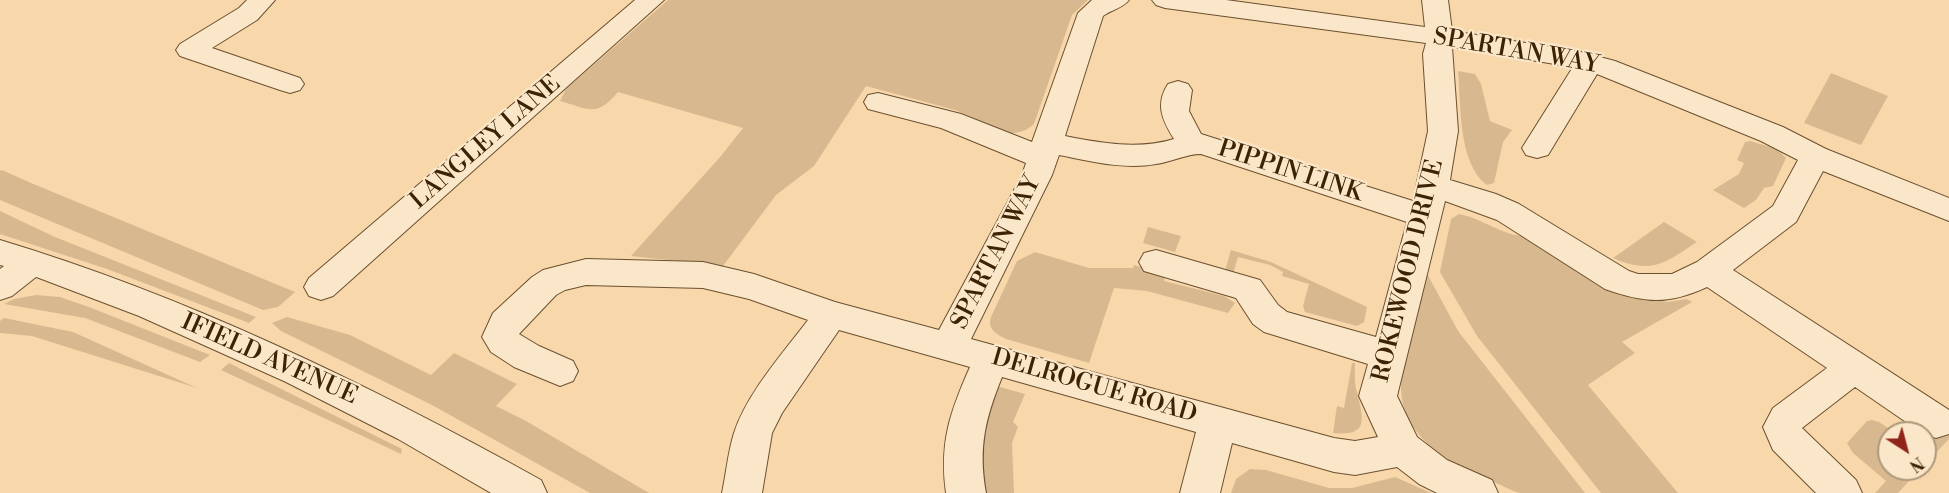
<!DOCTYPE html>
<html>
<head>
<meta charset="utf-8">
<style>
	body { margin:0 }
	#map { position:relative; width:1949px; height:493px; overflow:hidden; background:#f8d8ab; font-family:"Libre Bodoni",serif }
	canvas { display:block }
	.north { position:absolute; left:1877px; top:421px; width:60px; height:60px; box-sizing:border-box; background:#fae6c8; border:2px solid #ae987a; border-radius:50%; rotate:144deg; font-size:16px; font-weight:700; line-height:24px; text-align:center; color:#3c2306 }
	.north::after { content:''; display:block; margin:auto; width:21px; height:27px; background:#8f2418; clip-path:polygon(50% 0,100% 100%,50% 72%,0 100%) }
</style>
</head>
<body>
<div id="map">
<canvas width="1949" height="493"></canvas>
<div class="north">N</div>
</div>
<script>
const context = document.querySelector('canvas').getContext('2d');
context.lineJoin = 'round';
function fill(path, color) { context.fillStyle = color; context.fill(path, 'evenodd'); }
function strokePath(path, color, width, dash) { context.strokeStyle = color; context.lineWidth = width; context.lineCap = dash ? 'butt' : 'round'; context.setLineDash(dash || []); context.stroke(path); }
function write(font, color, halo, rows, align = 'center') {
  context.font = font + ' "Libre Bodoni",serif'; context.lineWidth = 4.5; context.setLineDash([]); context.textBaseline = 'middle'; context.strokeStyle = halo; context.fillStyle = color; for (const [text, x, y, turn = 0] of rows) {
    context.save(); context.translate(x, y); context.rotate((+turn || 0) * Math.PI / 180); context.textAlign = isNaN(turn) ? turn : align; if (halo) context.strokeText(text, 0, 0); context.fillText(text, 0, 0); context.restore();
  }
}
fill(new Path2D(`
	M668,0H1088L1072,15L1034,124C1026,131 1020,133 1009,133L955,110L866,86L814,166L776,195L723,266L631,256L721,156L743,128L618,92C596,118 589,109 560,101L566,89Z
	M1458,71L1475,74L1481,84L1490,121L1512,130L1503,142L1494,183L1487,185C1458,164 1461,105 1458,71Z
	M1831,73L1888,96L1861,145L1804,123Z
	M1750,141L1777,149L1786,158L1773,186L1764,188L1756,200L1744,208L1713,190L1739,174L1744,163L1737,160L1745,142Z
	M2,170L31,183L295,292L278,307L263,310L0,200V171Z
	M0,211L55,237L256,317L249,323L107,269L0,234Z
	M1459,214C1482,218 1506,238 1528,236L1642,298L1668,302L1687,299L1692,302L1622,342L1635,353L1588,385L1678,493H1601L1477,336L1440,272L1451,219Z
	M1664,222L1697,242C1665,263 1652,275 1613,258Z
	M1148,227L1181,236L1175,252L1143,243Z
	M1231,250L1271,262L1367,307L1364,322L1357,326L1305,312L1303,306L1309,284L1282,276L1283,272L1270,265L1238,257L1233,274L1225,271Z
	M1035,252L1089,268H1133L1134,265L1161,272L1165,276L1164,281L1224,296L1235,303L1228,313L1147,291L1114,288L1089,363L1006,339C996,334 987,329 991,317L1017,261Z
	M1424,268L1458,331L1585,493C1565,493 1542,493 1521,493C1513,492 1504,486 1496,483C1455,467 1403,440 1401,389C1400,351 1416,305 1424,268Z
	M36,295L60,297L89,307L210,355L200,362L85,318L4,304L14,299Z
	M287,317L350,335L431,375L454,353L517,384L496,406L526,421L649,493H590L432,405L281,331L272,323Z
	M4,318L73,332L197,388L32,336L0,333V321Z
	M229,363L402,449L401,454L221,370Z
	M1352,363H1355C1355,372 1354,383 1357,392C1363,418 1370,437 1333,433L1337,406L1344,408Z
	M993,385L1025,394L1013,422L1018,427L1012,443L1014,493H985L978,442Z
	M1949,417V439L1925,464V442Z
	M1872,420L1879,422L1896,433H1889V469H1920L1898,493H1875L1886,481L1853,453L1847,443L1867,421Z
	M1250,469L1266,470L1329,488H1352L1395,477L1431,493H1231L1236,479Z`), '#d8b98f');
const minor = new Path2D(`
	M247,0H275L257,20L212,48L300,78L304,84L300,90L290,93L280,90L180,56L176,50L180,44L239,8Z
	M635,0H664L333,296L321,300L309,296L304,287L309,278Z
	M1092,0H1129C1123,8 1111,10 1103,16L1065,136C1101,143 1138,150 1174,139C1162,120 1155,104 1168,84L1178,81L1188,84L1192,90L1189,111L1201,134L1413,201L1428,131L1423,54L1426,43L1165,8L1156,5L1152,0H1226L1425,27L1422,0H1448L1452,31L1581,52L1615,61L1783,127L1826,149L1949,198V221L1823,171L1796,222L1733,270L1949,410V434L1936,438L1922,433L1855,387L1802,428L1856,480L1862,493H1816L1773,450L1763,427L1773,408L1827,368L1707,287C1668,305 1645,303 1605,289L1497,220L1445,201L1397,396L1417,437L1447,460L1492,480L1498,493H1437L1419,484L1397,467L1355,475L1334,472L1232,443L1220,493H1180L1196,432L1002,377C985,419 978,448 986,493H946C939,443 950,412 970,367L839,330L782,413L772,433L762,493H722C726,474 728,452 734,433C747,393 783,353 808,320L749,299L703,288L586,285L565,290L556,295L519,334L539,346L573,361L578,371L573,381L560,386L514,367L491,352L482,337L493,313L532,277L543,270L586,259L703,262L754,274L835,302L939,330L1022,175L1026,163L941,128L868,109L864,102L868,95L878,93L961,114L1032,142L1078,13ZM1452,47L1573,67L1522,148L1526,155L1537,158L1548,155L1597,74L1761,141L1798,160L1773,206L1697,262L1672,274H1638L1629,271L1519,204L1496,194L1450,180L1458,131ZM1201,154L1407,222L1376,337L1287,312L1278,305L1260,280L1156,250L1144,253L1139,262L1144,271L1236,298L1253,324L1264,332L1368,364L1359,396L1378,437L1355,441L1334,438L971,339L1052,175L1059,155C1090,161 1124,170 1156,164C1171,162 1186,154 1201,154Z
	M0,240C189,297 368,384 541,480L547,493H491L398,439L286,382L139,316L39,278L36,277L12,296L0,300V269L4,266L0,265Z`);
strokePath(minor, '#6b502f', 2);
fill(minor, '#fae6c8');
write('24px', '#3c2306', '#fae6c8', [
	["SPARTAN WAY",1516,52,10],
	["LANGLEY LANE",486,143,-41],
	["PIPPIN LINK",1290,172,18],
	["SPARTAN WAY",997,253,-63],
	["ROKEWOOD DRIVE",1409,271,-76],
	["IFIELD AVENUE",269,360,24],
	["DELROGUE ROAD",1094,387,16]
]);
</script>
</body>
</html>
